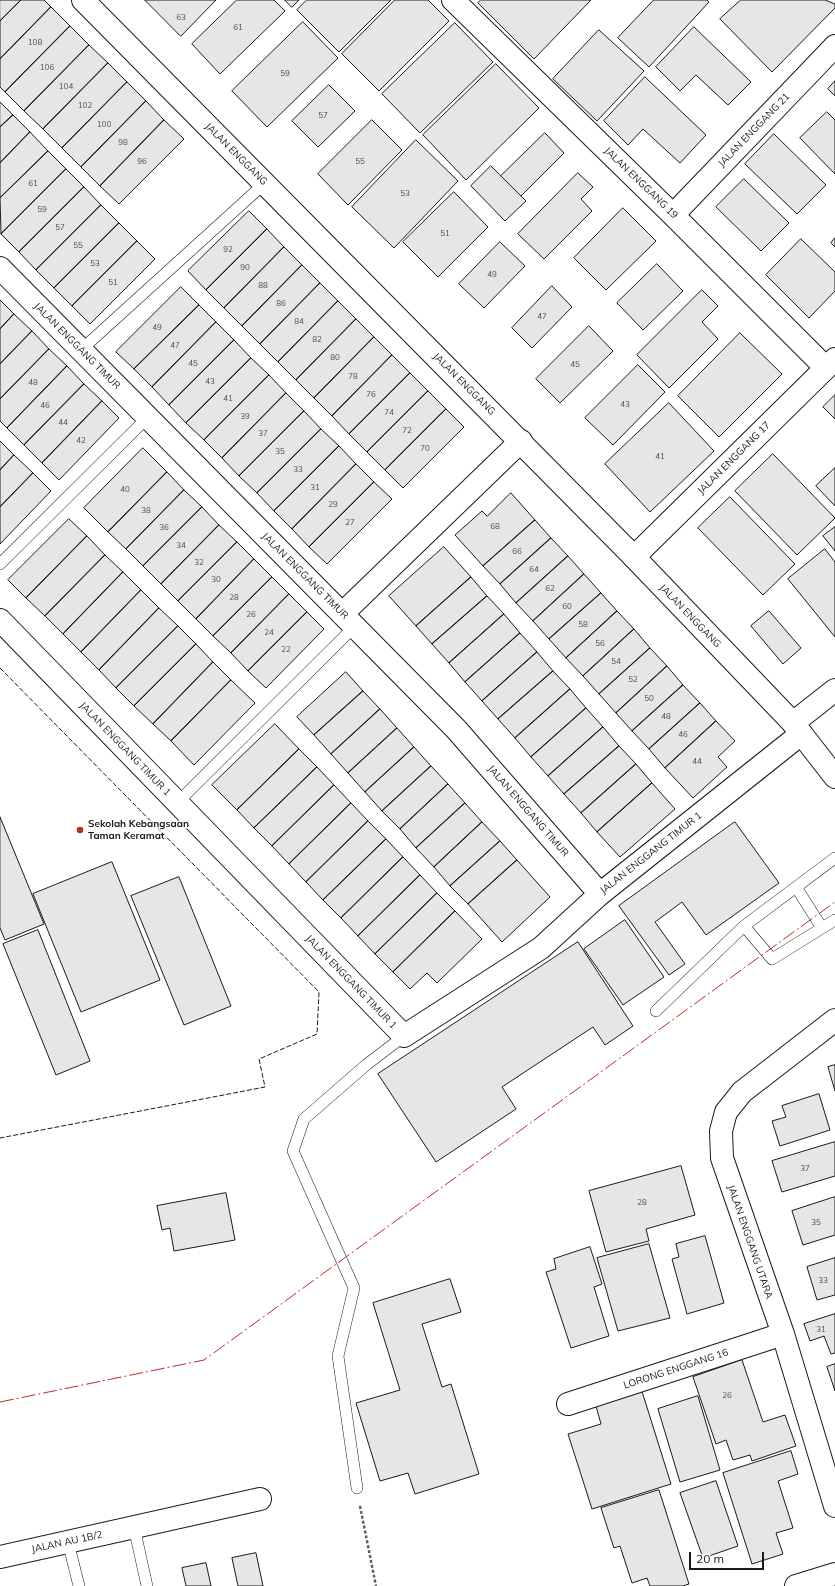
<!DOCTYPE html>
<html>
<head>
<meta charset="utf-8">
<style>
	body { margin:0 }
	#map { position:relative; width:835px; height:1586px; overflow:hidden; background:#fff; font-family:Mulish,sans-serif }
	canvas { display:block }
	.scale { position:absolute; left:689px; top:1552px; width:75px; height:18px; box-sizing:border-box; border:2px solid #1a1a1a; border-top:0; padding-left:5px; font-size:12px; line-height:14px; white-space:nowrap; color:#1a1a1a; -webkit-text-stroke:3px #fff; paint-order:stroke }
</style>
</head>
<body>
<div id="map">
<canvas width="835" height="1586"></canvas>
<div class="scale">20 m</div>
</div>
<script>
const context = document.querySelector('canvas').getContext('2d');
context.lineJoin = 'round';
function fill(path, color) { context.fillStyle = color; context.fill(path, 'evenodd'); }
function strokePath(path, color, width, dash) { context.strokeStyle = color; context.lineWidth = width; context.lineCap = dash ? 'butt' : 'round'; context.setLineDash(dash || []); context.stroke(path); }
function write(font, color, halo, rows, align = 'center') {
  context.font = font + ' Mulish,sans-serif'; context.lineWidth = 3; context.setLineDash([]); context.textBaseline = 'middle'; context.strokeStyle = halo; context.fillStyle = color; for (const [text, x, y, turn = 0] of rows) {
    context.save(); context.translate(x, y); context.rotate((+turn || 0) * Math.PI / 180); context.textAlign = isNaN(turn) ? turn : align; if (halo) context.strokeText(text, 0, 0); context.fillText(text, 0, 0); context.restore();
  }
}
const building = new Path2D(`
	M0,0H21L0,21Z
	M21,0H44L51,7L0,59V21Z
	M145,0H216L181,36Z
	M237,0H274L285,11L220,74L192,44Z
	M285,0H299L292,7Z
	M307,0H391L339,52L297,10Z
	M395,0H428L449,21L379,91L342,54Z
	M481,0H591L534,59L478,3Z
	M654,0H707L709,2L649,67L618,38Z
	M741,0H825L835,4V8L772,72L720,19Z
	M51,7L70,26L5,92L0,87V59Z
	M303,22L338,58L267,127L232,91Z
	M455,23L493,62L420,133L382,94Z
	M70,26L89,45L24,111L5,92Z
	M694,27L751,82L728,105L696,75L680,91L656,67Z
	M599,30L644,71L597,121L553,79Z
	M89,45L108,63L43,129L24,111Z
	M108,63L127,82L62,148L43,129Z
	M496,64L539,108L466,180L423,135Z
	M645,77L706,135L680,163L643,129L628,145L604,121Z
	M835,81V96L828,89Z
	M127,82L146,101L81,167L62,148Z
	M329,85L355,111L318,147L292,121Z
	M146,101L164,120L100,186L81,167Z
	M0,102L13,115L0,127Z
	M827,112L835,120V174L800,138Z
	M13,115L30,132L0,163V127Z
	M164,120L184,139L119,204L100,186Z
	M372,120L402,150L348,205L318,174Z
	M30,132L48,151L0,198V163Z
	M545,133L564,153L521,196L501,176Z
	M774,134L826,185L797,214L745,164Z
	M416,140L458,181L394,248L352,207Z
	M48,151L66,169L1,234L0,198Z
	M491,166L526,201L505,221L471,186Z
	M66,169L84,187L19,252L1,234Z
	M578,173L593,187L581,199L592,211L544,259L518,234Z
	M744,179L789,223L761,251L716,207Z
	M84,187L101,205L36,270L19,252Z
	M454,192L488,227L438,277L403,242Z
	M101,205L119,223L54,288L36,270Z
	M623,208L656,241L606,290L574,258Z
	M249,211L267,229L206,290L188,271Z
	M119,223L137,241L72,306L54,288Z
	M267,229L284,247L224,308L206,290Z
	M835,238V247L831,243Z
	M801,239L835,272V291L809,318L766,275Z
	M137,241L155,259L90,324L72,306Z
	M500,242L525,266L484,308L459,284Z
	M284,247L302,265L242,326L224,308Z
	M657,264L683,291L643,330L617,303Z
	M302,265L320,283L260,344L242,326Z
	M320,283L338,301L278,362L260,344Z
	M552,286L572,307L532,348L512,328Z
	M181,287L199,305L134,369L116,352Z
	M702,290L718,306L702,322L718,339L669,388L637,355Z
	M0,300L14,314L0,329Z
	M338,301L356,319L296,380L278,362Z
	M199,305L216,322L152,387L134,369Z
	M14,314L32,331L0,364V329Z
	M356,319L374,337L314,398L296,380Z
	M216,322L234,340L169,405L152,387Z
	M589,326L613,351L560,403L536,379Z
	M32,331L49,349L0,399V364Z
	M740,333L782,374L719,437L678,396Z
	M374,337L392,355L332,416L314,398Z
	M234,340L251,358L186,423L169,405Z
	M49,349L67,366L7,428L0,421V399Z
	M392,355L410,373L349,434L332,416Z
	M251,358L269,375L204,440L186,423Z
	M638,365L665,392L613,445L585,418Z
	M67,366L84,384L24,445L7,428Z
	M410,373L428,391L367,452L349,434Z
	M269,375L286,393L222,458L204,440Z
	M84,384L102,401L42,463L24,445Z
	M428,391L446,409L385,470L367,452Z
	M286,393L304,411L239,476L222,458Z
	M835,395V419L823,407Z
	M102,401L119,418L59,480L42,463Z
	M669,403L714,451L650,512L605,464Z
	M446,409L464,427L403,488L385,470Z
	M304,411L321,429L257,493L239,476Z
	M321,429L339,446L274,511L257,493Z
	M0,441L14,455L0,470Z
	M339,446L356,464L292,529L274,511Z
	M143,448L167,472L108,532L84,508Z
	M773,454L835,518L797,555L735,491Z
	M14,455L33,473L0,507V470Z
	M356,464L374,482L309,547L292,529Z
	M835,468V506L816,486Z
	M167,472L184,490L126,549L108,532Z
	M33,473L51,491L0,544V507Z
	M374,482L392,499L327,564L309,547Z
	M184,490L202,507L143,566L126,549Z
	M511,493L535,520L483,566L455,535L482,511L487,516Z
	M730,497L795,564L763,595L698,528Z
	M202,507L219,525L161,584L143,566Z
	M69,519L87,536L26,598L8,580Z
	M535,520L551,538L500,584L483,566Z
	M219,525L237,542L178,601L161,584Z
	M835,527V551L823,536Z
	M87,536L105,555L45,616L26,598Z
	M551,538L568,556L516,603L500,584Z
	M237,542L254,559L196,619L178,601Z
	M444,547L471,577L416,626L389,596Z
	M825,549L835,562V637L788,579Z
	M105,555L123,572L63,634L45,616Z
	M568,556L584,574L533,621L516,603Z
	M254,559L272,577L213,636L196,619Z
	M123,572L141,590L81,652L63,634Z
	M584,574L601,593L549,639L533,621Z
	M272,577L289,594L231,653L213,636Z
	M471,577L487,596L432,644L416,626Z
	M141,590L159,608L99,670L81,652Z
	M601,593L617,611L566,658L549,639Z
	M289,594L307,612L248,671L231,653Z
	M487,596L504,614L449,663L432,644Z
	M159,608L178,626L116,688L99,670Z
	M617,611L634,629L583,676L566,658Z
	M769,611L801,648L783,664L751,626Z
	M307,612L324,629L266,688L248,671Z
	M504,614L520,633L465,682L449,663Z
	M178,626L196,644L134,706L116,688Z
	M634,629L650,648L599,694L583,676Z
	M520,633L537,652L482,701L465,682Z
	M196,644L213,662L153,724L134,706Z
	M650,648L667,666L616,713L599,694Z
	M537,652L553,671L498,719L482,701Z
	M213,662L231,680L171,741L153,724Z
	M667,666L683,685L632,731L616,713Z
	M553,671L570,689L515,738L498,719Z
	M346,672L363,691L314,735L297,717Z
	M231,680L255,703L194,765L171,741Z
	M683,685L700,703L649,749L632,731Z
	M570,689L586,708L531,757L515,738Z
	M363,691L380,709L331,754L314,735Z
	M700,703L716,721L665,768L649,749Z
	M586,708L603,727L548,776L531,757Z
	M380,709L397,728L348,773L331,754Z
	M716,721L735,741L718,757L727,767L693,798L665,768Z
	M275,724L299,749L237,810L212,785Z
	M603,727L619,746L564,794L548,776Z
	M397,728L414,747L365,792L348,773Z
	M619,746L636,764L581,813L564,794Z
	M414,747L431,766L382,811L365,792Z
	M299,749L317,767L254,828L237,810Z
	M636,764L652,783L597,832L581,813Z
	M431,766L448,784L400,829L382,811Z
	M317,767L334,785L272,846L254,828Z
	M652,783L675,809L620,857L597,832Z
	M448,784L465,803L416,848L400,829Z
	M334,785L351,803L289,864L272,846Z
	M351,803L368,821L306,882L289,864Z
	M465,803L482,822L434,867L416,848Z
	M0,817L44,924L5,940L0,928Z
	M368,821L386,839L323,900L306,882Z
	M482,822L500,841L450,886L434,867Z
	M735,822L779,883L706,935L682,902L655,922L685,964L669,975L619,906Z
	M386,839L403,857L341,918L323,900Z
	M500,841L517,860L468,904L450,886Z
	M403,857L420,875L358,936L341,918Z
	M517,860L550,897L502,942L468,904Z
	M112,862L160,980L81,1012L33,894Z
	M420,875L437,893L375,954L358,936Z
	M179,877L231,1006L184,1025L131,896Z
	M437,893L455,911L393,972L375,954Z
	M455,911L482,939L437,983L427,973L410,989L393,972Z
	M625,920L664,977L623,1005L584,949Z
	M38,930L90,1061L56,1075L3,944Z
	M578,942L633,1026L605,1045L593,1027L502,1087L516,1109L436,1162L378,1074Z
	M835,1065V1091L828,1067Z
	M819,1094L830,1130L780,1146L772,1121L786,1117L782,1106Z
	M835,1142V1176L782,1192L772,1161Z
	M681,1166L695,1215L646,1229L649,1241L606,1252L589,1191Z
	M226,1193L235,1240L174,1251L170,1228L162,1230L157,1206Z
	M835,1197V1235L803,1245L792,1211Z
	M705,1236L724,1303L687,1314L672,1259L679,1257L676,1244Z
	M649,1244L670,1318L618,1331L597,1258Z
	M590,1247L602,1284L594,1287L609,1336L571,1348L546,1272L556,1269L554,1259Z
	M835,1258V1295L817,1300L807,1267Z
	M450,1279L461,1312L422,1324L442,1387L451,1384L479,1474L415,1494L408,1473L380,1481L356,1403L400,1390L373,1303Z
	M835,1314V1353L831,1354L824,1336L810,1341L804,1324Z
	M742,1360L763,1422L785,1415L796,1446L752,1461L750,1455L733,1460L726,1440L716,1444L693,1377Z
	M835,1364V1391L827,1367Z
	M640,1385L671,1484L592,1509L568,1434L601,1424L594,1399Z
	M698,1396L720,1470L680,1482L658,1409Z
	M791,1451L798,1474L778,1481L793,1528L776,1533L783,1554L752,1564L723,1473Z
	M716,1481L738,1546L703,1558L680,1493Z
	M659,1490L689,1584L683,1586H650L647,1578L632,1583L620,1546L614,1548L601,1508Z
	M256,1553L263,1586H238L232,1558Z
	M206,1563L211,1586H186L182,1568Z`);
fill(building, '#e6e6e6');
strokePath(building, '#1a1a1a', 1);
const lane = new Path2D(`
	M81,350L265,183
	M0,564L148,417
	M177,803L355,626
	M744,926L772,959L822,928L796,887
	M822,928L835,920
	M656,1011L744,926L835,858
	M357,1488L338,1356L354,1288L293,1151L304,1119L366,1065L404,1036
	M134,1527L147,1586
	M68,1542L79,1586`);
const street = new Path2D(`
	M453,0L673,215L826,368
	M673,215L835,46
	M0,268L456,729L600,894
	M634,557L835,359
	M342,614L521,441
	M0,620L404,1036L541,948L600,894L801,734
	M793,723L835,690
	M835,1020L742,1092L726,1112L721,1131L722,1158L783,1334L835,1506
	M568,1404L783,1334
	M0,1557L260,1499
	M796,1586L835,1574`);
const secondary = new Path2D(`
	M83,0L634,557L793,723L835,777`);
strokePath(lane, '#1a1a1a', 12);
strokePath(street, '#1a1a1a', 24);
strokePath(secondary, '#1a1a1a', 24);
strokePath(new Path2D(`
	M360,1506L376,1586`), '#5f5f5f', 2.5, [3, 2]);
strokePath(lane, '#fff', 11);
strokePath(street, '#fff', 22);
strokePath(secondary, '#fff', 22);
strokePath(new Path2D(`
	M0,668L319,992L317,1034L259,1059L265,1087L0,1138`), '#1a1a1a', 1, [5, 2]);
strokePath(new Path2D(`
	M0,1402L204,1360L835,902`), '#c62828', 1, [14, 3, 2, 3]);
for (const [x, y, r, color] of [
	[80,830,4,"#c62828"]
]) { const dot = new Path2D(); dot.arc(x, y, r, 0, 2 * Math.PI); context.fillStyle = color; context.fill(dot); strokePath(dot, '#fff', 1.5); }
write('8px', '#4d4d4d', null, [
	["63",181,18],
	["61",238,28],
	["108",35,43],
	["106",47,68],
	["59",285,74],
	["104",66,87],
	["102",85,106],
	["57",323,116],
	["100",104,125],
	["98",123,143],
	["96",142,162],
	["55",360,162],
	["61",33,184],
	["53",405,194],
	["59",42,210],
	["57",60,228],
	["51",445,234],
	["55",78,246],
	["92",228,250],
	["53",95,264],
	["90",245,268],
	["49",492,275],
	["51",113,283],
	["88",263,286],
	["86",281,304],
	["47",542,317],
	["84",299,322],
	["49",157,328],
	["82",317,340],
	["47",175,346],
	["80",335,358],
	["45",193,364],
	["45",575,365],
	["78",353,377],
	["43",210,382],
	["48",33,383],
	["76",371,395],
	["41",228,399],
	["43",625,405],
	["46",45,406],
	["74",389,413],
	["39",245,417],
	["44",63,423],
	["72",407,431],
	["37",263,434],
	["42",81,441],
	["70",425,449],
	["35",280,452],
	["41",660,457],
	["33",298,470],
	["31",315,488],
	["40",125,490],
	["29",333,505],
	["38",146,511],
	["27",350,523],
	["68",495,527],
	["36",164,528],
	["34",181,546],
	["66",517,552],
	["32",199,563],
	["64",534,570],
	["30",216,580],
	["62",550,589],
	["28",234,598],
	["60",567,607],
	["26",251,615],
	["58",583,625],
	["24",269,633],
	["56",600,644],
	["22",286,650],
	["54",616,662],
	["52",633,680],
	["50",649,699],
	["48",666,717],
	["46",683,735],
	["44",697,762],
	["37",805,1169],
	["28",642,1203],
	["35",816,1223],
	["33",823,1281],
	["31",821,1330],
	["26",727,1396]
]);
write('10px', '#1a1a1a', '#fff', [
	["JALAN ENGGANG 21",754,130,-46],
	["JALAN ENGGANG",236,154,45],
	["JALAN ENGGANG 19",641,183,44],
	["JALAN ENGGANG TIMUR",77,346,45],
	["JALAN ENGGANG",464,384,45],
	["JALAN ENGGANG 17",734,458,-45],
	["JALAN ENGGANG TIMUR",305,576,45],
	["JALAN ENGGANG",690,616,46],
	["JALAN ENGGANG TIMUR 1",125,749,46],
	["JALAN ENGGANG TIMUR",528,811,49],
	["JALAN ENGGANG TIMUR 1",651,853,-38],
	["JALAN ENGGANG TIMUR 1",351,982,46],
	["JALAN ENGGANG UTARA",750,1242,71],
	["LORONG ENGGANG 16",676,1369,-18],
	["JALAN AU 1B/2",67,1542,-12]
]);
write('bold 10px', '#1a1a1a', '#fff', [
	["Sekolah Kebangsaan",88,824],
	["Taman Keramat",88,836]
], 'left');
</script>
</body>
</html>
